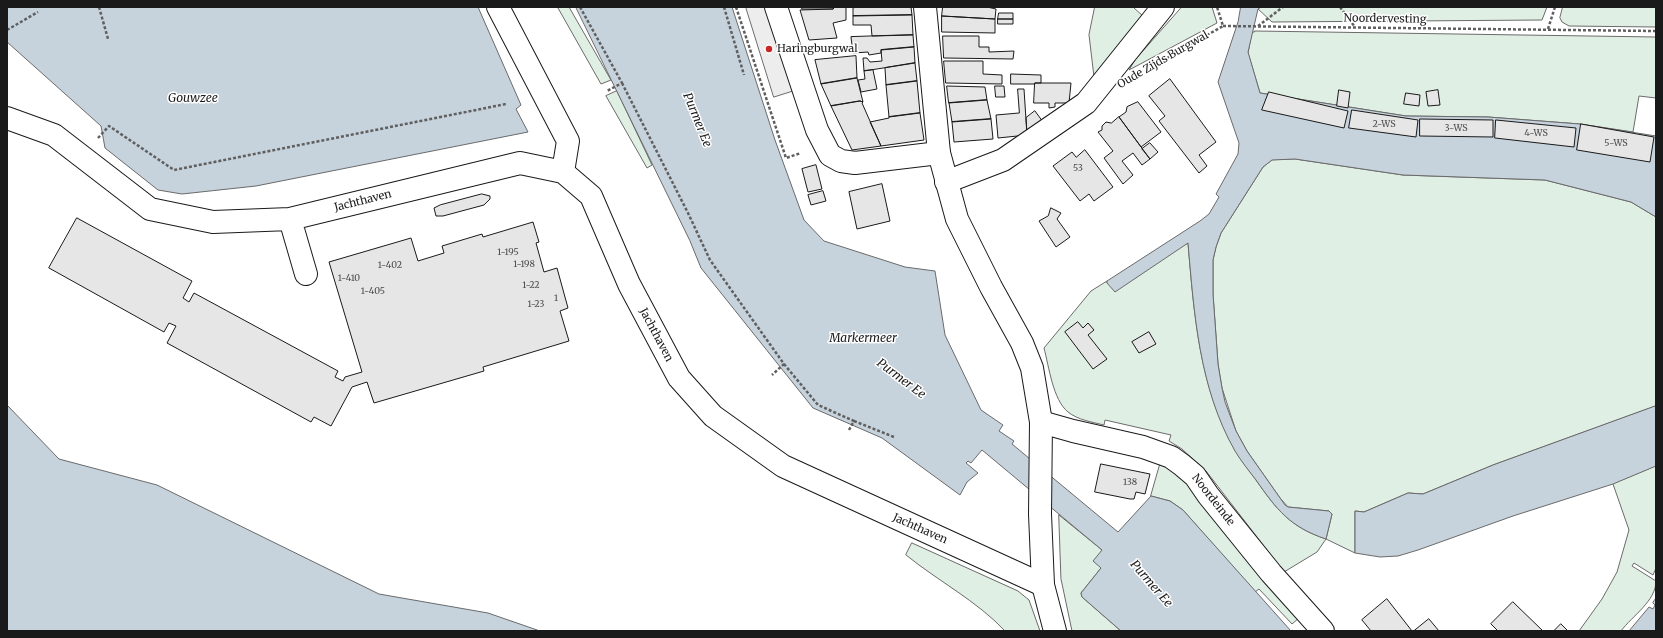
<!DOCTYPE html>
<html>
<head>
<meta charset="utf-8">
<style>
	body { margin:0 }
	#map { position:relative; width:1663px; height:638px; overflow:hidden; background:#fff; font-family:Merriweather,serif }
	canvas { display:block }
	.frame { position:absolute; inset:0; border:8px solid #1a1a1a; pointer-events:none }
</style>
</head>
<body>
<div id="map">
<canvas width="1663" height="638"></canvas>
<div class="frame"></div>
</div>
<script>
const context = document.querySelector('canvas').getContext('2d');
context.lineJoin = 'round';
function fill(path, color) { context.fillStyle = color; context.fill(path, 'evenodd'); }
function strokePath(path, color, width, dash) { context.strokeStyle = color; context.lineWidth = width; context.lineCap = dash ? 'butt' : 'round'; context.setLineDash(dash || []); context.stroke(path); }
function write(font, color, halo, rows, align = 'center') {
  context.font = font + ' Merriweather,serif'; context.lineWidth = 3; context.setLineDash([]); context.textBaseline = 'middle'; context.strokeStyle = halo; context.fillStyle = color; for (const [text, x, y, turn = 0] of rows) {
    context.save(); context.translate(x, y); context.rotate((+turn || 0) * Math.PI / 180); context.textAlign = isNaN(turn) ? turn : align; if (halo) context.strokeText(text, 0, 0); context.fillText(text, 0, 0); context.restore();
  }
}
const green = new Path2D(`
	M559,7H569L611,80L601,84L558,8Z
	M1095,7H1133L1144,17L1094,77L1089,35Z
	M1182,7H1212L1217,23L1129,70L1135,60Z
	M1261,7H1547L1542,20L1272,22L1258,9Z
	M1563,7H1656V27L1569,26L1562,22L1560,18Z
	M1255,31L1656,37V98L1639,96L1633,132L1580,124L1488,117L1406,116L1260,93L1248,53L1252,32H1254Z
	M617,91L652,165L647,168L606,96Z
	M1295,159L1403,175L1545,180L1631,202L1656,217V406L1493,465L1423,494L1408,493L1364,512L1355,511V553L1326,539L1317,552L1284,572L1206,471L1182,449L1169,441L1171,435L1105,420L1104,425C1092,422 1078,420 1068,412C1053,400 1049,367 1044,348L1091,291L1107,281V283L1188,243C1194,313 1199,387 1235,450C1241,461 1249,470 1256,480C1277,510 1290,527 1326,539L1332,514L1329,511L1288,507L1280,498L1247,451L1236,431L1222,388L1218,364L1213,294V260L1216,247L1221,233L1263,167L1272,160Z
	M1161,461L1179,473L1300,617L1292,624L1259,589L1255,592L1183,510L1170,501L1151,496Z
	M1656,466V568L1653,575L1634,563L1632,566L1656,581C1656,601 1632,616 1621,631H1579L1602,599L1617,572L1629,530L1613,484Z
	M1059,515L1102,550L1101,568L1081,593L1082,597L1121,631H1072L1061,579Z
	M912,543L1018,591L1029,600L1040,631H1005C977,601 938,581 906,555Z`);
fill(green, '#e0efe3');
strokePath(green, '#6a6a6a', 1);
const parking = new Path2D(`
	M746,7H766L793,91L774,97Z`);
fill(parking, '#ededed');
strokePath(parking, '#6a6a6a', 1);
const water = new Path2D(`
	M7,7H478L521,105L516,109L528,132L256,186L182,194L158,190L105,148L101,126L7,42Z
	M576,7H732L775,140L804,220L824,241L905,267L935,271L945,335L981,410L1003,425L999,431L1014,441L1012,444L1118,532L1151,496L1170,501L1183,510L1291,631H1121L1082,597L1081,593L1101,568L1093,561L1102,550L982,450L971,463L968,461L966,463L978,473L967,482L960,495L882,438L813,408L701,268L690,241Z
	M1241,7H1261L1258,9L1248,52L1260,93L1406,116L1488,117L1580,124L1656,136V217L1631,202L1545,180L1403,175L1295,159L1272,160L1263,167L1221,233L1216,247L1213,260V294L1218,364L1222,388L1225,402L1236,431L1247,451L1285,505L1288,507L1329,511L1332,514L1326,539C1290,527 1277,510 1256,480C1249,471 1241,461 1235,451C1199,388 1194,313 1188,243L1115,292L1107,283V281L1200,221L1209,214L1219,197L1216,194L1238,154L1239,143L1218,82L1238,22Z
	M7,405L59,459L157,485L379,594L488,613L540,631H7Z
	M1656,406V466L1613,484L1513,516L1418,550L1398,556L1380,557L1355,553V511L1364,512L1408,493L1423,494L1493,465Z
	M1656,598V631H1629L1649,607L1653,609L1655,605L1653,603Z`);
fill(water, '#c6d2dc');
strokePath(water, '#6a6a6a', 1);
const building = new Path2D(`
	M803,7H834L833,9H802Z
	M834,7H846V20L833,23L837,38L809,40L800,10L833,9Z
	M870,7H911L912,15L853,16V8Z
	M943,7H987L996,9L995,19L942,16Z
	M999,13H1013V19H998Z
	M912,15L913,35L872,36L871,25H853V16Z
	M942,16L995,19V33L942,32Z
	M998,19H1013V24H998Z
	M913,35L914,47L881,50V53L869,55L868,52L853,53L851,37Z
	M943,36H979V47H989V52L1014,51L1013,59L944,58Z
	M914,47L915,63L864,71L863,58H867L870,62L882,61L881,50Z
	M856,56L857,78L821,84L815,60Z
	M944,61H983V74L1002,75V84L946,83Z
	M915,63L917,81L886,85L885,68Z
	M873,70L877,89L861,92L858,80L865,79L864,71Z
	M1011,74L1041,75V83H1035V84H1011Z
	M857,78L863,102L860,101L831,106L821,84Z
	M1170,79L1216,142L1199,155L1207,166L1199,173L1159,121L1165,116L1149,96Z
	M917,81L920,113L889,117L886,85Z
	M1035,83H1071L1069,103H1055V107L1049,108V103H1034Z
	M947,86L985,87L987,100L949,103Z
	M995,86H1004L1005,97H996Z
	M1018,89H1024L1027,135L998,138L996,115L1019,113Z
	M1339,90L1350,92L1348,108L1337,106Z
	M1438,90L1440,105L1428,106L1426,92Z
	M1269,92L1348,111L1344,128L1262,110Z
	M1406,93L1420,95L1419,106L1404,104Z
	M987,100L991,119L952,122L949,103Z
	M860,101L863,102L862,103L881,146L852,150L831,106Z
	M1138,102L1161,132L1141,147L1119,117L1126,112L1127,107Z
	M1352,110L1418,120L1416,137L1349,128Z
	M1035,111L1043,122L1027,134L1026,118Z
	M920,113L924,140L881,146L870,122L889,118V117Z
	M1119,117L1150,159L1142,165L1133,153L1122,161L1133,175L1123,184L1104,158L1113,151L1098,132L1102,130V126L1106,122L1111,123Z
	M991,119L993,139L954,142L952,122Z
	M1420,119L1493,120V137L1420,136Z
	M1496,120L1576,128L1574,147L1495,138Z
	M1581,124L1654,137L1650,162L1577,150Z
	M1150,143L1158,152L1150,159L1142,149Z
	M1085,150L1113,187L1094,201L1089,194L1080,201L1053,166L1072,152L1076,157Z
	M816,165L822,189L808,192L802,169Z
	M882,184L890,221L857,229L849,192Z
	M823,191L826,201L811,205L808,195Z
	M482,194L490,196V199L484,205L443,216H436L434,208L440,205Z
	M1051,208L1061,213L1057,219L1070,237L1056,247L1039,221L1048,216Z
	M77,218L192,281L183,298L189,302L194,293L338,371L335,377L343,381L345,377L362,372L329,262L411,238L418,261L444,253L442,246L482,234L483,237L533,222L539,242L536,243L544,272L557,268L568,308L560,311L569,341L483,367L484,371L374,403L367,382L352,387L331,426L314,417L311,422L167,343L176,326L169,323L164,332L49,268Z
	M1078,322L1083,328L1088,323L1094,330L1088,335L1107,359L1093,369L1065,332Z
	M1149,332L1156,344L1139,353L1132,342Z
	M1101,464L1150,474L1145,494L1136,492L1134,499H1130L1095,492Z
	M1387,599L1412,631H1371L1362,620Z
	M1513,602L1543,631H1498L1491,624Z
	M1429,619L1439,631H1414Z
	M1561,624L1568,631H1554Z`);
fill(building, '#e6e6e6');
strokePath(building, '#1a1a1a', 1);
const street = new Path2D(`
	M498,7L568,141L563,172
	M776,7L817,130L830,155L841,161L855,163L939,153
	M7,118L54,135L150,209L213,222L290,219L520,163L563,172L591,196L629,284L679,378L713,416L783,466L1043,585
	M946,182L1003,160L1086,103L1163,7
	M290,219L306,274
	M1041,422L1073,431L1143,447L1171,457L1182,465L1195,476L1208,495L1271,573L1323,631`);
const secondary = new Path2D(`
	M925,7L939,153L957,219L991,287L1022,343L1032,368L1041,422L1040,514L1043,585L1055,631`);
strokePath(street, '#1a1a1a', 24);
strokePath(secondary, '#1a1a1a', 24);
strokePath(new Path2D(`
	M99,7L108,39
	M580,7L622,83L607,91
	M724,7L744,75
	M736,7L786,158L801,153
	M1340,7L1355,27
	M1223,26L1656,31
	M1258,26L1283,7
	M1548,29L1555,7
	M7,30L38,12
	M1146,70L1223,26L1217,7
	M622,83L688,213L710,260L784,364L772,375
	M98,138L109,126L174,170L506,104
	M784,364L818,405L854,421L849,430
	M854,421L894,437`), '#5f5f5f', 2.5, [3, 2]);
strokePath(street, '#fff', 22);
strokePath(secondary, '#fff', 22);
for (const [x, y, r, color] of [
	[769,49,4,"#c62828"]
]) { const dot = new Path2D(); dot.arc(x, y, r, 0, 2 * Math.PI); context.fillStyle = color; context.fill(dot); strokePath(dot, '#fff', 1.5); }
write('9px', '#4d4d4d', null, [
	["2-WS",1384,124],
	["3-WS",1456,128],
	["4-WS",1536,133],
	["5-WS",1616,143],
	["53",1078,168],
	["1-195",508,252],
	["1-198",524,264],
	["1-402",390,265],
	["1-410",349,278],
	["1-22",531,285],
	["1-405",373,291],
	["1",556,298],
	["1-23",536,304],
	["138",1130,482]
]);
write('11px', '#1a1a1a', '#fff', [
	["Noordervesting",1385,19,1],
	["Oude Zijds Burgwal",1163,60,-30],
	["Jachthaven",363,201,-14],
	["Jachthaven",656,335,62],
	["Noordeinde",1213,500,52],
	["Jachthaven",920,529,24]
]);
write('11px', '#1a1a1a', '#fff', [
	["Haringburgwal",777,49]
], 'left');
write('italic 12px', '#1a1a1a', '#fff', [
	["Gouwzee",193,99],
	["Purmer Ee",697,120,68],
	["Markermeer",863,339],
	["Purmer Ee",901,379,37],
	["Purmer Ee",1151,584,49]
]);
</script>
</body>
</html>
